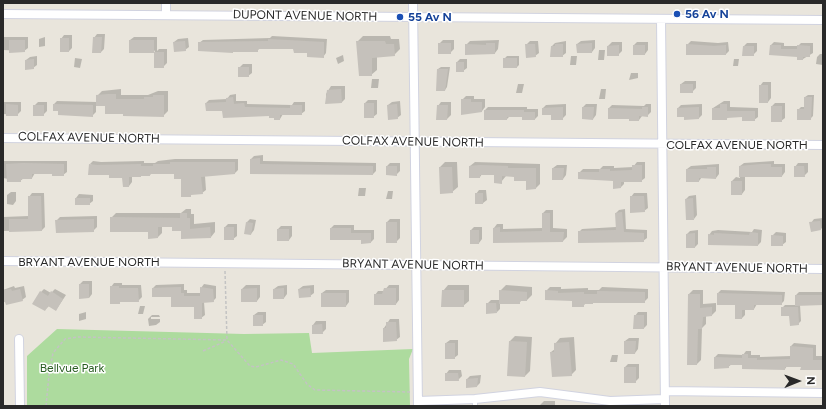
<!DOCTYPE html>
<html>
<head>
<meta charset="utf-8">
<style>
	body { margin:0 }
	#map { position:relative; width:826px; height:409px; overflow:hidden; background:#e9e5dc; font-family:Figtree,sans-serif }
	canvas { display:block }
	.frame { position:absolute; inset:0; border:4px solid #292929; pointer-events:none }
	.north { position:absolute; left:778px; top:361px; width:40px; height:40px; -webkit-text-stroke:3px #fff; paint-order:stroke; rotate:89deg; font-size:11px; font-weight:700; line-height:16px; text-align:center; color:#292929 }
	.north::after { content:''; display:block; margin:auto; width:14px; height:18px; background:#292929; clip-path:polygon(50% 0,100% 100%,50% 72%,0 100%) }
</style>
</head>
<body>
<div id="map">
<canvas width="826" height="409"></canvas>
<div class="frame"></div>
<div class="north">N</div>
</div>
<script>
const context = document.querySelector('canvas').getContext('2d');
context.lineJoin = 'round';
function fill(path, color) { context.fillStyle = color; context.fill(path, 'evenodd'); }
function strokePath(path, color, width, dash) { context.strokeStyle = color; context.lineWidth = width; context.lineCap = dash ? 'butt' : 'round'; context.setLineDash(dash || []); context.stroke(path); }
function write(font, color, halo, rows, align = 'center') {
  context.font = font + ' Figtree,sans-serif'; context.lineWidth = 3; context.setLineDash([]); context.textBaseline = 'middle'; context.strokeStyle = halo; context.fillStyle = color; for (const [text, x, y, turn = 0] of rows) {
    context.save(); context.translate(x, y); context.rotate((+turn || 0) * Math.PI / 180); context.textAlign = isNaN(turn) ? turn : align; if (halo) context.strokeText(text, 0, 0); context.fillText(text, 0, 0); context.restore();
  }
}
fill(new Path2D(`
	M57,329L244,334L309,333L312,353L413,349L409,359L410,406H27V356Z`), '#addb9e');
fill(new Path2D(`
	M97,34H105L104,49L101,52L94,38Z
	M64,35H72V48L69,51L61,39Z
	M272,36L327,39L326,53L323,57L294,48H260L257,51L218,52V51L199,43L203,40L270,38Z
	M363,36H390L391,39H399L400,49L394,55L377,56V70L371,75L357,42Z
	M3,37H28V48L24,51L3,50Z
	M45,37V46L39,47V39Z
	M134,37H157V51L159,49H167V63L163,67H155V50L154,52L130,40Z
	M188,38L189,47L185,50L174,42L178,39Z
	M443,40H454V49L450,53L439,44Z
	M499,40L498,49L495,53L466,45L470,41Z
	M595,40V48L592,52L577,44L581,41Z
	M530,41H538L539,53L535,56L526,45Z
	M566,41V53L562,56L552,46L555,43Z
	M691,41L718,43L728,42L729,51L726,54L687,45Z
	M612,42H622V51L618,55L608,46Z
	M637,42H648V50L645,54L634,45Z
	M774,42L784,43V46H798L801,43H813V53L803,59L798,56L770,46Z
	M747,43H757V51L753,55L744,46Z
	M599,50H605L604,60H598Z
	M820,54H823V65L816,64L817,57Z
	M343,55L344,61L338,64L336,58Z
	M37,56V65L33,68L26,60L30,57Z
	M507,56H519V65L517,67L504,59Z
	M571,56H577L576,65H570Z
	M75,58L82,59L80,68L74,67Z
	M460,59H467V68L463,71L457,62Z
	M734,59H739L738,66H733Z
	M243,64H252V73L248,76L239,68Z
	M441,67H450L447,87L445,90L438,69Z
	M631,73H638V78L629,80Z
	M372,79H379L378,88H371Z
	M685,81H696V88L692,92L681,84Z
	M763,82H771V98L768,102L760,86Z
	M518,84H524L522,93H516Z
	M331,86H345V99L342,102L326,103V94Z
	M121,89V95H148L158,91H168V111L163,116L124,113L106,105H96V112L92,116L59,110L54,104L57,101L97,102V96L102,91Z
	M601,89H606L605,99H599Z
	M236,94V101H247V104L292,105L294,102H305V111L301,114H283L280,119L270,115L223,110L206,103L209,100L227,99L230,95Z
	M808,95H814L813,116L810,119L798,110L801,107H805V97Z
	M466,96H474V99H485V110L488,107H527V109H538V116L535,119L523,116H510L507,119H485V107L482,111L462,114V100Z
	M368,100H377V114L373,117L365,103Z
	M400,101L401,115L397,118L388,105L392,102Z
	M724,101H730V107L758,108V117L754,120L743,116L729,117L726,119L713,108Z
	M3,102H21V111L17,115L3,114Z
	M38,102H47V111L43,115L34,106Z
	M441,102H451V115L447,119L438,106Z
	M775,103H785V118L781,121L772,106Z
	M566,104V115L562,119L543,108L546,105Z
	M586,104H597L596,115L593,119L583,107Z
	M646,104H651V112L647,116H642L639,120H630V118L608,109L612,105L644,106Z
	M702,104V115L699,118L685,116L678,108L681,105Z
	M263,155V161L376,163V171L373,174L251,173V159L254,156Z
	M175,159H238V170L235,173L205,176L206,190L202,193L175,173H152L150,175L132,176V182L129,186H124L123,177L110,174L90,164L93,161L101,162L144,161V163H155L158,161Z
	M3,161H67V172L63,175L53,173H35L32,178H24L20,181L3,178Z
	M774,161V164H785V172L782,176H745V190L742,194H732V181L736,177L740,178V166L744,163Z
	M445,162H457L458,187L452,192L440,167Z
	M475,162L540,164V184L536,188L527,180L515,176H506L501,182L495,174H482L480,177L470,166Z
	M637,162H645V178L641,181H624V184L621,187L614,180L579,173L583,169H600L603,166H614V168L633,167Z
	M390,163H400V171L396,175L387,166Z
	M798,163H808V172L804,176L795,167Z
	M719,164V174L716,178L702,177L699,181L687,169L691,166Z
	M557,165H567L566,175L563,179H553V168Z
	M359,188H366L365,196H358Z
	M479,190H486L487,200L483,203H476V194Z
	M388,191H393L392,199H386Z
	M11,192H16V201L13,205L7,204V195Z
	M32,193H44L45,227L42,230L3,231V217L29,216V197Z
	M634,193H647L648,208L644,211L631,197Z
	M79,194L93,195V201L89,204H76V198Z
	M696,195L697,215L694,219L686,199L689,196Z
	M186,209H191V214H194V224L215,222V232L211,237L173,226H162V233L158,237L149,231L111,218L116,213H181Z
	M625,209L626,229L647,230V238L643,241L579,232L582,229L616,227V213L619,210Z
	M546,210H553V228L567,229V237L563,241L494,242V228L497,224H503V229L543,228V213Z
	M97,216V227L93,231L56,221L60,217Z
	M823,218V227L820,230L811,223L814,219Z
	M250,219L256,220L254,230L251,234L247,222Z
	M390,219H400V238L396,242L387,222Z
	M228,224H237V236L233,239L225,227Z
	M334,225H354V230H374V239L371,242L331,228Z
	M281,226H292V236L289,240H278V229Z
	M474,227H482V239L479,243L471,230Z
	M754,229L762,230L761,242L758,245L709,235L712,231L718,230L752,232Z
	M698,230V244L695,247L687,234L690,231Z
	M776,232L786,233V242L782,245L772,236Z
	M83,281H92V294L89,298L80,284Z
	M114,283H122V285H141L142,297L138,301H121L119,303L111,287Z
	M184,284V290H187V293H201V288L204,284L216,286V298L213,301L204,302L205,315L201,318L195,306L153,288L156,285Z
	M246,285H260V297L257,301L242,289Z
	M287,285V294L284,298L274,289L278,286Z
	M314,285V293L310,296L299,289L303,286Z
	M389,285H399V300L396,304L375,295L378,291H384Z
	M448,285H469V301L463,306L443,291Z
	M506,285L532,287V295L527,300H522L519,303H500V309L497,312L487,304L491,300H500V291Z
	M14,286L15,288L24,286L26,297L22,300L3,301V290Z
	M550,287H561V289L588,288V290H599L602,287L648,289V298L644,302H594L586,303L583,306L573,300L546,291Z
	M44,289L51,293L55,289L66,295L56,310L49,306L45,310L41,292Z
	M326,290H349V302L346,306L322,293Z
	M693,290H703V304L716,303V311L712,315H706V324L702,328L701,360L697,364L689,294Z
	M721,290L785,292L784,301L781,304H757L754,309H745V315L742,318L736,304L718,293Z
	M799,292H823V305H800L801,321L798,324L782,308L785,305H796V295Z
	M140,306H145L143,314H138Z
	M86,312V319L79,321V314Z
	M258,312H266V322L262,325L254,315Z
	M638,312H647V325L644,328L635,316Z
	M152,315H159L160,317H151V319H160V322L156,325L149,326L148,319Z
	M390,319H399L400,337L396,340L384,328Z
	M316,321H326V329L322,333H313V325Z
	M515,336L532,337L530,371L525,376L510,341Z
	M574,337L576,370L571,375L551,352L555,349V344L560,338Z
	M629,338H639L638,349L635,353L625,341Z
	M450,340H458V355L454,358L446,343Z
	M794,343L816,345V356H823V369L802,366H787L785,369L743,364H732L728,367L715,357L718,354L743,355L746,351H751V355H760V357L791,356V346Z
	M612,355H618L617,362H610Z
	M628,364H639V378L635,382L625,367Z
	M449,370H461L462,376L458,380L446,374Z
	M481,375L480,383L477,386L467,379L470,376Z
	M544,401H555V406H539Z
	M508,405V406H494Z`), '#0003');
fill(new Path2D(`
	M93,37H102L101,53H92Z
	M60,38H69V52H60Z
	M268,39L324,42V58L307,57V53H294L293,49H258V52H233V53L198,51V42L268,41Z
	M9,40H25V52L9,53Z
	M129,40H154V53H129Z
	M185,41L186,51L174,52L173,42Z
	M356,41H385L386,44H394L395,56L372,58V76H359Z
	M438,43H451V54H438Z
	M486,43H495V54L465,55V44L486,45Z
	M592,43V53H577L576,44Z
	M525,44H535L536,57L526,58Z
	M555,44H563V57H550L551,46H555Z
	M686,44L714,46L726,45V55H686Z
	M619,45V56H607V46Z
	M633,45H645V55H633Z
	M770,45H781V49H797V45L810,46V57H803V60H797V57L769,55Z
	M743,46H754V56H742Z
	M154,52H164V68H154Z
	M503,58H517V68H503Z
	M34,59V69L25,70V60Z
	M456,62H464V72H456Z
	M238,67H249V77H238Z
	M437,69H448L445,91H436Z
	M680,84H693V93H680Z
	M759,85H768V103H759Z
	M341,89L342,103L325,104L327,90Z
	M109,94H116V99H144V97H153V95H164V117L123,116V114H105V106H96V95Z
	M233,97L234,104L244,103L245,107L290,108V105H302V115H280V120H274V118H269V116L223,118L222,111H206L205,103L226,102V98Z
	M804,97H812L811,120H797V109H804Z
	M461,99H471V102H482V112L461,115Z
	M364,103H374V118H364Z
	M6,104L18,105V116H6Z
	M53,104L93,105V117L58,115V111H53Z
	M397,104L398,119L388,120L387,105Z
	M720,104H727V111H755V121H742V117L727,118V120H712V108H720Z
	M33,105H44V116H33Z
	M437,105H448L447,120H436Z
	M771,106H782V122H771Z
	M563,107V120H551V115H542V108Z
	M582,107H594L593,120L582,119Z
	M642,107H648V117L639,116V121H629V119H608V108L642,109Z
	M699,107V119L684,120V117H677V108Z
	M484,110H524V112H535V120H522V117H507V120H484Z
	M260,158V164L373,166V175L250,174V159Z
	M170,162H235V174L201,177L203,194L191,195V197H181V179H174V174H150V176H141V177H129V187H123L122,178H109V175H88L89,164L97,165L141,164V166H153V164H170Z
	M23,163L64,164V176H52V174H32V179H21V182H7L6,164Z
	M762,164H771V167H782V177H739V166Z
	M480,165L508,166V168H536V189L526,190V181H514V177L502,176V184L494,183V175H480V178H469V166Z
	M632,165H642V182H621V188L613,189V181L578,179V172H599V169H610V171L632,170Z
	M386,166H397V176L386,175Z
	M794,166H804L805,177H794Z
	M439,167H452L453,193L440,194Z
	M707,167H716V179L699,178V182H686V169H707Z
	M552,168H564L563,180H552Z
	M731,181H742V195H731Z
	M475,193H483V204H475Z
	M28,196H41L42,231L9,232V219H28Z
	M630,196H644L645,212L630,213Z
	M75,198H90V205H75Z
	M693,198L694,220H686L685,199Z
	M622,212L624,232L644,233V242L578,243V231L616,230L615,213Z
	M180,213H187V218H190V229L210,227L211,238L181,239V231H172V227H158V238L148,239V232H110V217L180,218Z
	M542,213H550V232H564L563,242L493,243V228L500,227V232L542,231Z
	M94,219V232L56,233L55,220Z
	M820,221L821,230L811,232L809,222Z
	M246,222L253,223L251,235L244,234Z
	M386,222H397V243H386Z
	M224,227H234V240H224Z
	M330,228H351V233H371V243L361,244V240H330Z
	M277,229H289V241H277Z
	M470,230H479V244H470Z
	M750,232L758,233V246L708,245V234L714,235V233L749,235Z
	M695,233V248H686V234Z
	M771,235L783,236V246H771Z
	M79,284H89V298L79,299Z
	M110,286H119V288H138L139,302H120V304H110Z
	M181,287V293H184V296H200V287L213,289L214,302L202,303V319H194V307H171V297H152V288Z
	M257,288V302H241V289Z
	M284,288V299H273V289Z
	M310,288L311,297L299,298L298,289Z
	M384,288H396V305H374V294H382Z
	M11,289L12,291L20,289L23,301L6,305L5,302H3V290Z
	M442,290H464V307H441Z
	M499,290L527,292V301H520V304H499Z
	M545,290L558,291V293L584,292V294H597V291L645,292V303H593V304H584V307H572V301L545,300Z
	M40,291L48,296L51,291L63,299L56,311L48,306L45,311L32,304Z
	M321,293H346V307H321Z
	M717,293L782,295V305H754V310H742V319H735V305H717Z
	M688,294H700V308L712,307V316L703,317L702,329H698L697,365H687Z
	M795,295H823V305L795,306Z
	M486,303H496L497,313L486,314Z
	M781,307H798L799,325L790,326L789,316H781Z
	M253,315H263V326H253Z
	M634,315H644V329H633Z
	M386,322H396L397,341L383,342V328H386Z
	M322,324L323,334H312V325Z
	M509,341L527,342L525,377L507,376Z
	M624,341H636L635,354H624Z
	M569,342L572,376L552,377L550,352H554V343Z
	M445,343H455V359H445Z
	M790,346L813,348V360H823V370H800L801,367H785V370L742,369V365H729V368L714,369V357L742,358V354H748V358H757V360L790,359Z
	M624,367H636V383H624Z
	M445,373H458L459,381H445Z
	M478,378L477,387L466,388V379Z`), '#c5c1bb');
const service = new Path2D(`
	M475,399V406`);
const minor = new Path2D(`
	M166,3V15
	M413,3L418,406
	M3,14L823,20
	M661,19L665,406
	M3,138L823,145
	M3,261L823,269
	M19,339L20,406
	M665,391L823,393
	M418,401L475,399L540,392L610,401L665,399`);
strokePath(service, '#d1d3e0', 6);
strokePath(minor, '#d1d3e0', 10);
strokePath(new Path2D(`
	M225,271L227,340L250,366L256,367L281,360L293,364L307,384L315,390L410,392
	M203,351L226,341
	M46,406L49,375L53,353L65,339L78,337L227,340`), '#c3c3c3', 1.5, [3, 2]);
strokePath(service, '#fff', 4);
strokePath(minor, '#fff', 8);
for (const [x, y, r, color] of [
	[677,14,4,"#1a4fb4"],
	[400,17,4,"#1a4fb4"]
]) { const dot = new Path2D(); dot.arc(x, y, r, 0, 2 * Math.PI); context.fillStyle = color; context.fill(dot); strokePath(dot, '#fff', 1.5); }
write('bold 12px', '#164399', '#fff', [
	["56 Av N",685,14],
	["55 Av N",408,17]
], 'left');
write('12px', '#292929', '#fff', [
	["DUPONT AVENUE NORTH",305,16,1],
	["COLFAX AVENUE NORTH",89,138,1],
	["COLFAX AVENUE NORTH",413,142,1],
	["COLFAX AVENUE NORTH",737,145],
	["BRYANT AVENUE NORTH",89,262],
	["BRYANT AVENUE NORTH",413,265,1],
	["BRYANT AVENUE NORTH",737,268,1]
]);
write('12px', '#285d21', '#fff', [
	["Bellvue Park",72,368]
]);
</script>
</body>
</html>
